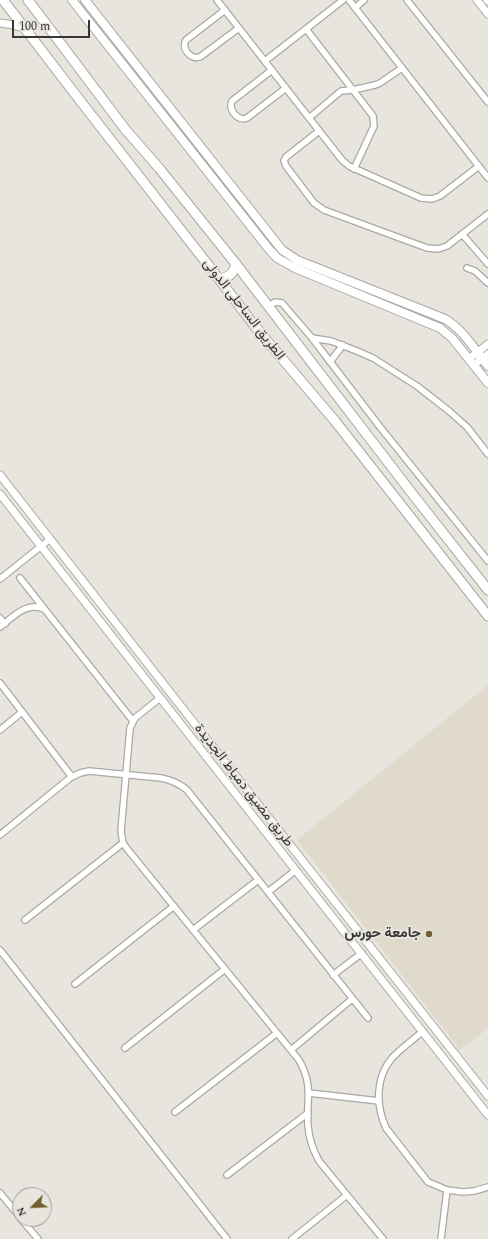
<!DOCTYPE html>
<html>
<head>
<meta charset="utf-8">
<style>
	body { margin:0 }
	#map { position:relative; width:488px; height:1239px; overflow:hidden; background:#e7e5de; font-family:Spectral,serif }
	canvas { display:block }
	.north { position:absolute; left:12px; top:1187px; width:40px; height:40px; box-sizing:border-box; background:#e7e5de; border:1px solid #a19f9a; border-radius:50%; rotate:246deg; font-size:11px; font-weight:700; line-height:16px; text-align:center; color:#373634 }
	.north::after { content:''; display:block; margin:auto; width:14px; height:18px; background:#715f2d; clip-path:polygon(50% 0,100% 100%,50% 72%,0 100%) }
	.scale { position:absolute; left:12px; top:20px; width:78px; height:18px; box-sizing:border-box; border:2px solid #373634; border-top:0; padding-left:5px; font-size:12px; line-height:14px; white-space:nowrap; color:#373634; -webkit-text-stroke:3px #e7e5de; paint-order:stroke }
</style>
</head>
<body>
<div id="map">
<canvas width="488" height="1239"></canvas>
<div class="north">N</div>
<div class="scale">100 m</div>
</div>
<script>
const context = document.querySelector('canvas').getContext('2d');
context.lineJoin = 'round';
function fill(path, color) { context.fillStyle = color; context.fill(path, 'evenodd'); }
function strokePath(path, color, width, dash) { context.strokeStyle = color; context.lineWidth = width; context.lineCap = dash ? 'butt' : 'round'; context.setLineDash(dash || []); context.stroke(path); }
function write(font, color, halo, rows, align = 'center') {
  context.font = font + ' Spectral,Vazirmatn,serif'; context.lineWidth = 4; context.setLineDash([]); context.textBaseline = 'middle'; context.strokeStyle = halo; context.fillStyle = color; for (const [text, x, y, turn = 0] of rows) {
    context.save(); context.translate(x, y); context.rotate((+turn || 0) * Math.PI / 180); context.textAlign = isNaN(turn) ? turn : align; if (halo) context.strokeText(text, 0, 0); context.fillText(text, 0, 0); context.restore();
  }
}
fill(new Path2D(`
	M488,685V1028L460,1050L297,840Z`), '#dfdacc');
const minor = new Path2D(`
	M217,0L342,160L349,166L421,198L432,199L440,196L479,166
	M349,0L488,178
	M407,0L488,102
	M355,8L364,0
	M225,10L186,40C181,49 191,60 200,57L239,28
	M306,29L373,116L374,126L354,169
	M265,61L343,0
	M272,70L232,101C228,110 238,122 247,118L286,88
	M309,118L341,91L353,90L375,85L380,83L402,68
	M319,131L286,157L284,161L286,166L314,203L324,210L427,248L438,249L447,246L488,214
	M462,234L488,264
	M467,268L475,271L488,283
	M269,306L275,302L282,303L312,338L380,427L488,561
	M312,338L331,341L357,351L373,358L417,386L449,411L467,427L488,454
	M330,362L343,345
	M20,578L133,721
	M0,579L50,539
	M0,618L5,624
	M0,627C13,617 27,601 44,609
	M0,683L72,777
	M160,698L135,718L130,728L121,831L123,843L128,850L299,1060C314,1087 306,1099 308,1126C309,1139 313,1150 319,1161L383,1239
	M0,730L22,712
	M0,835L70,778L80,773L89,771L161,778C171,780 179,783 187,790L368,1018
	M268,892L296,870
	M25,920L123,843
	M193,930L258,880
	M0,950L227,1239
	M333,975L362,953
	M75,984L174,906
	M423,1031C413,1040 401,1048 392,1058C375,1078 376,1106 386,1128L428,1182L433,1184L447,1190L463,1192L474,1191L488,1187
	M125,1048L225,969
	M291,1050L352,999
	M309,1093L379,1101
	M175,1112L277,1033
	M227,1175L308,1113
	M0,1193L20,1217
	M21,1219L38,1239
	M292,1239L347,1195
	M441,1239L447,1190`);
const tertiary = new Path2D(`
	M477,0L488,14
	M487,0L488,1
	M0,23L14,25L25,29
	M469,359L488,344
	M474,365L488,354
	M0,475L198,728L488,1096
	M0,494L488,1115`);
const secondary = new Path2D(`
	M72,0L268,248L277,258L295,268L440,328L452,338L488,383
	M85,0L282,250L297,260L445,319C463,329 475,350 488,366`);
const trunk = new Path2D(`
	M3,0L82,103L219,279L257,329L335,421L488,616
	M28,0L125,129L159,168L236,264L414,496L488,590
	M219,279C229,278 234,273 236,264`);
strokePath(minor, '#aba8a2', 8);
strokePath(tertiary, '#aba8a2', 9);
strokePath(secondary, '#aba8a2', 10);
strokePath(trunk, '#aba8a2', 11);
strokePath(minor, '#fff', 5.5);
strokePath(tertiary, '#fff', 7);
strokePath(secondary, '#fff', 8);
strokePath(trunk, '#fff', 9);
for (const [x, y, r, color] of [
	[429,934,4,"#715f2d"]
]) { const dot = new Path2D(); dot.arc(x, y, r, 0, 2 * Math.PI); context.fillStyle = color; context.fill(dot); strokePath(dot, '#e7e5de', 1.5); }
write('14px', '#373634', '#e7e5de', [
	["الطريق الساحلى الدولى",243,310,52],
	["طريق مضيق دمياط الجديدة",243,786,52]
]);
write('bold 14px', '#373634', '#e7e5de', [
	["جامعة حورس",421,934]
], 'right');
</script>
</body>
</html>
